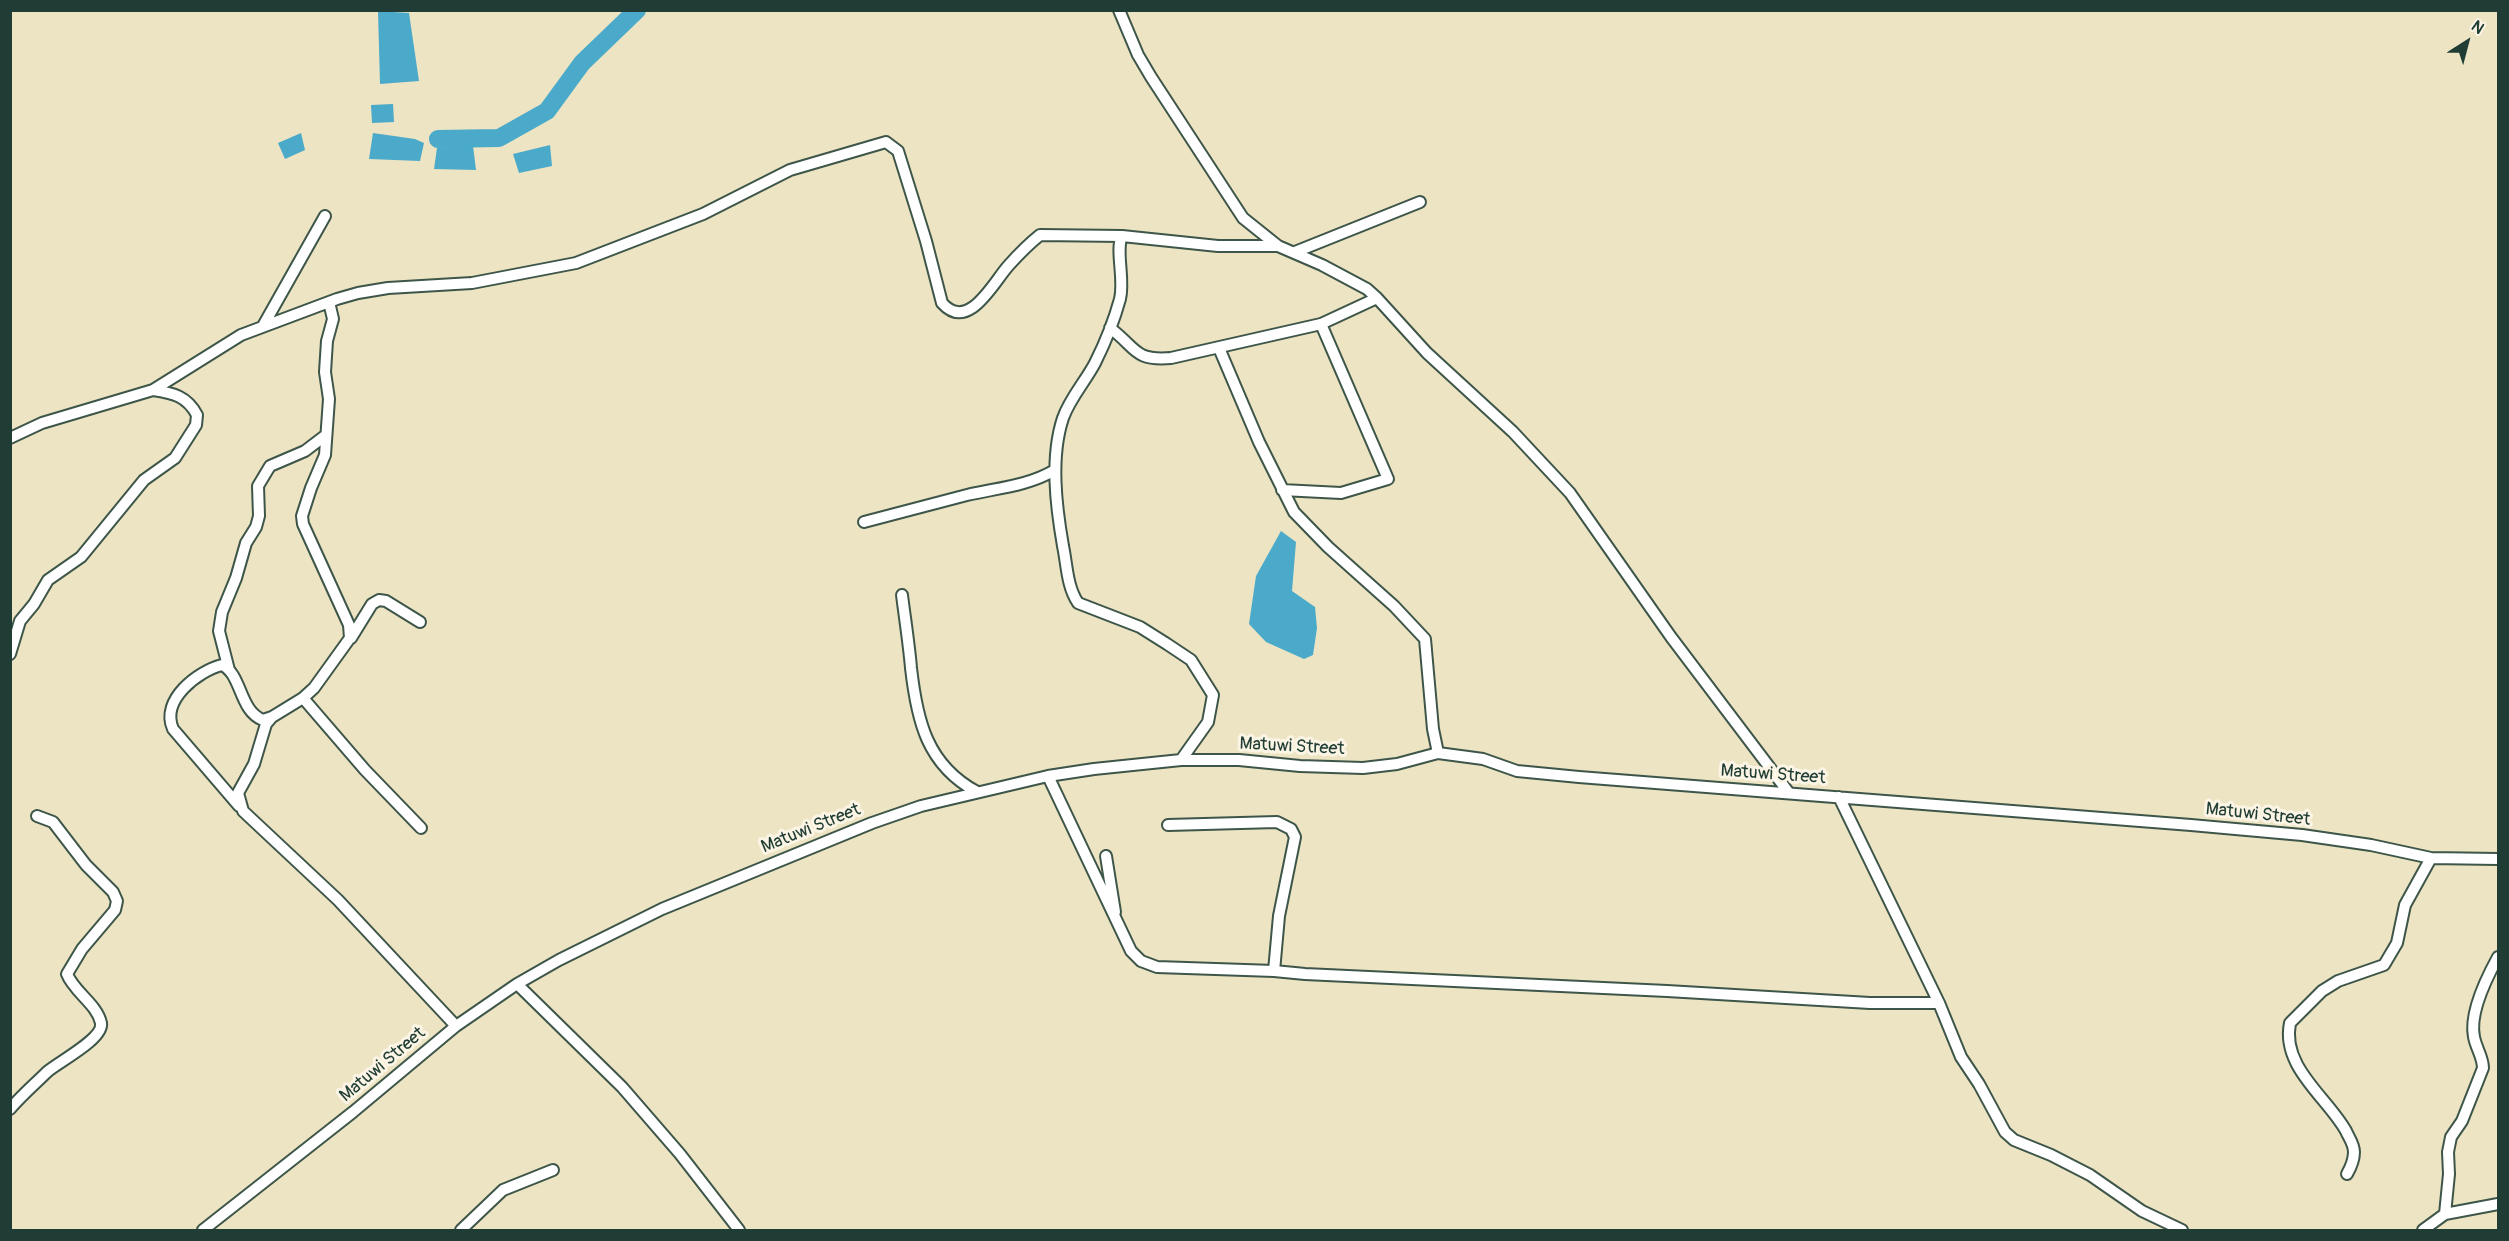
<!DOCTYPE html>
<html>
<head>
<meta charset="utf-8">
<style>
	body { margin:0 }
	#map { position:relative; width:2509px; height:1241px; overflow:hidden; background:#ece4c3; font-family:Pangolin,sans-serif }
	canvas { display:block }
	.frame { position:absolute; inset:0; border:12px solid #1f3d34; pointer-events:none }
	.north { position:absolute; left:2437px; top:12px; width:60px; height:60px; -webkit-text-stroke:4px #fcf5e5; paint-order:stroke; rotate:36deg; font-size:16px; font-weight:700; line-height:24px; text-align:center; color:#1f3d34 }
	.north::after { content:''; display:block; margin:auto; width:21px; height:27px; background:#1f3d34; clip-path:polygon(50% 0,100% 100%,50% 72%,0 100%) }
</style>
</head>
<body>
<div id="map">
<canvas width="2509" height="1241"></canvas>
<div class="frame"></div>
<div class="north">N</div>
</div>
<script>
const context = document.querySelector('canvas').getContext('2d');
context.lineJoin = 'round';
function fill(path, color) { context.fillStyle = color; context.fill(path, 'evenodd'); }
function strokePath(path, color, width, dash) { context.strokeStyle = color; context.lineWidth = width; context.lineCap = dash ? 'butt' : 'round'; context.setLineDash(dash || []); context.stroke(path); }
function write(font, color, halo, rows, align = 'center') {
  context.font = font + ' Pangolin,sans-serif'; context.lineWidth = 6; context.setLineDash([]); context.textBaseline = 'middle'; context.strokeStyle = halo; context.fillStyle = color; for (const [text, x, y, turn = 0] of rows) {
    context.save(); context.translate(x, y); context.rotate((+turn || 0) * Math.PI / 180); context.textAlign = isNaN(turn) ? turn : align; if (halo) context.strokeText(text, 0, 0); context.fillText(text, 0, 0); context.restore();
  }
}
fill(new Path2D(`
	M378,11L409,13L419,81L380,84Z
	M393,104L394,122L372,123L371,105Z
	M301,133L305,150L285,159L278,143Z
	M373,133L415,139L424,143L420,161L369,159Z
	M550,145L552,166L519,173L513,154Z
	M473,146L476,170L434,169L437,148Z
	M1281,531L1296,542L1292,591L1315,607L1317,628L1313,655L1304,659L1266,642L1249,624L1256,576Z`), '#4baaca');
strokePath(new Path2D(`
	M438,139L499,138L547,111L582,63L637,10`), '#4baaca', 18);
const street = new Path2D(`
	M1119,10L1138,55L1151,77L1243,218L1278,246L1322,265L1367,289L1377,298L1427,353L1513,432L1570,493L1671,637L1789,793
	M1295,252L1420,202
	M329,302L333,319L327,341L325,372L329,399L325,455L311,488L302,516L303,524L349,625L350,638L314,688L303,698L272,717L266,724L254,764L238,793L243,811L338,900L456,1026
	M263,326L325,216
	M1110,328C1137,348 1133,361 1171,358L1321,324L1377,298
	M1219,348L1259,442L1294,512L1328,547L1394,606L1425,639L1433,729L1438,753
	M10,438L42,423L153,390L241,335L337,299L358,293L388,288L472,283L576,263L703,214L790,170L886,142L898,151L926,241L942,303C969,333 994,281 1009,265C1018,255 1030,243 1040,235L1122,236
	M1282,490L1341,493L1388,479L1321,324
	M864,522C898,513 932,504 967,495C997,488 1028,486 1055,470
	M902,595C905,619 909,644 911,668C917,721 927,765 977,792
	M351,638L372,604L379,600L386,601L420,622
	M10,654L20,621L34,604L48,580L81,557L144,480L175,458L196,425L197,415C187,396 173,393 153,390
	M229,670L219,631L222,612L236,578L246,543L256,527L259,516L258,486L270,466L305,451L326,435
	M303,698L365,770L421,828
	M1181,760L1208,722L1213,695L1191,660L1167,644L1140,627L1078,603C1067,587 1067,565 1063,546C1056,506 1050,457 1063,418C1070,398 1085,382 1095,363C1105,343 1114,321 1120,299C1125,279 1115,250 1122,236L1218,246H1277
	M1048,776L1131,951L1141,961L1157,967L1274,971L1305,974L1667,991L1870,1003H1939
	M1839,797L1939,1003L1961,1057L1979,1084L2005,1132L2014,1140L2051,1155L2090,1175L2142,1211L2182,1230
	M239,806L173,729C160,700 198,671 222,665C242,674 239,711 263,720L272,717
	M1168,825L1277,822L1291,829L1295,837L1279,916L1274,971
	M1106,856L1115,912
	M517,984L622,1087L680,1154L739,1230
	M10,1109C22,1095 35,1084 47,1072C58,1062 104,1039 101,1023C97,1004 74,992 67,974L82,949L115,910L117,901L113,892L86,865L53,822L37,816
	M2347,1174C2351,1167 2354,1160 2354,1152C2354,1144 2349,1138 2346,1131C2327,1097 2281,1067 2290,1023L2322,991L2338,981L2384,965L2397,943L2405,905L2431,858
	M2445,1214L2449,1174L2448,1152L2451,1137L2462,1121L2483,1068C2483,1057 2476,1048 2474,1037C2469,1013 2487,977 2498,957
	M203,1230L353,1112L456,1026L517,984L559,960L662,909L872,823L921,806L1048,776L1094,769L1181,760H1239L1300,766L1363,768L1397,764L1438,753L1483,759L1517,771L1579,777L2191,825L2302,835L2371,845L2431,858L2498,859
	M461,1230L503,1190L553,1170
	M2423,1230L2445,1214L2498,1204`);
strokePath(street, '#3e5649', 14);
strokePath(street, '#fff', 10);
write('18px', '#1f3d34', '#fcf5e5', [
	["Matuwi Street",1292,747,3],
	["Matuwi Street",1773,775,4],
	["Matuwi Street",2258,815,6],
	["Matuwi Street",811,829,-22],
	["Matuwi Street",383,1065,-40]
]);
</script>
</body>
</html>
